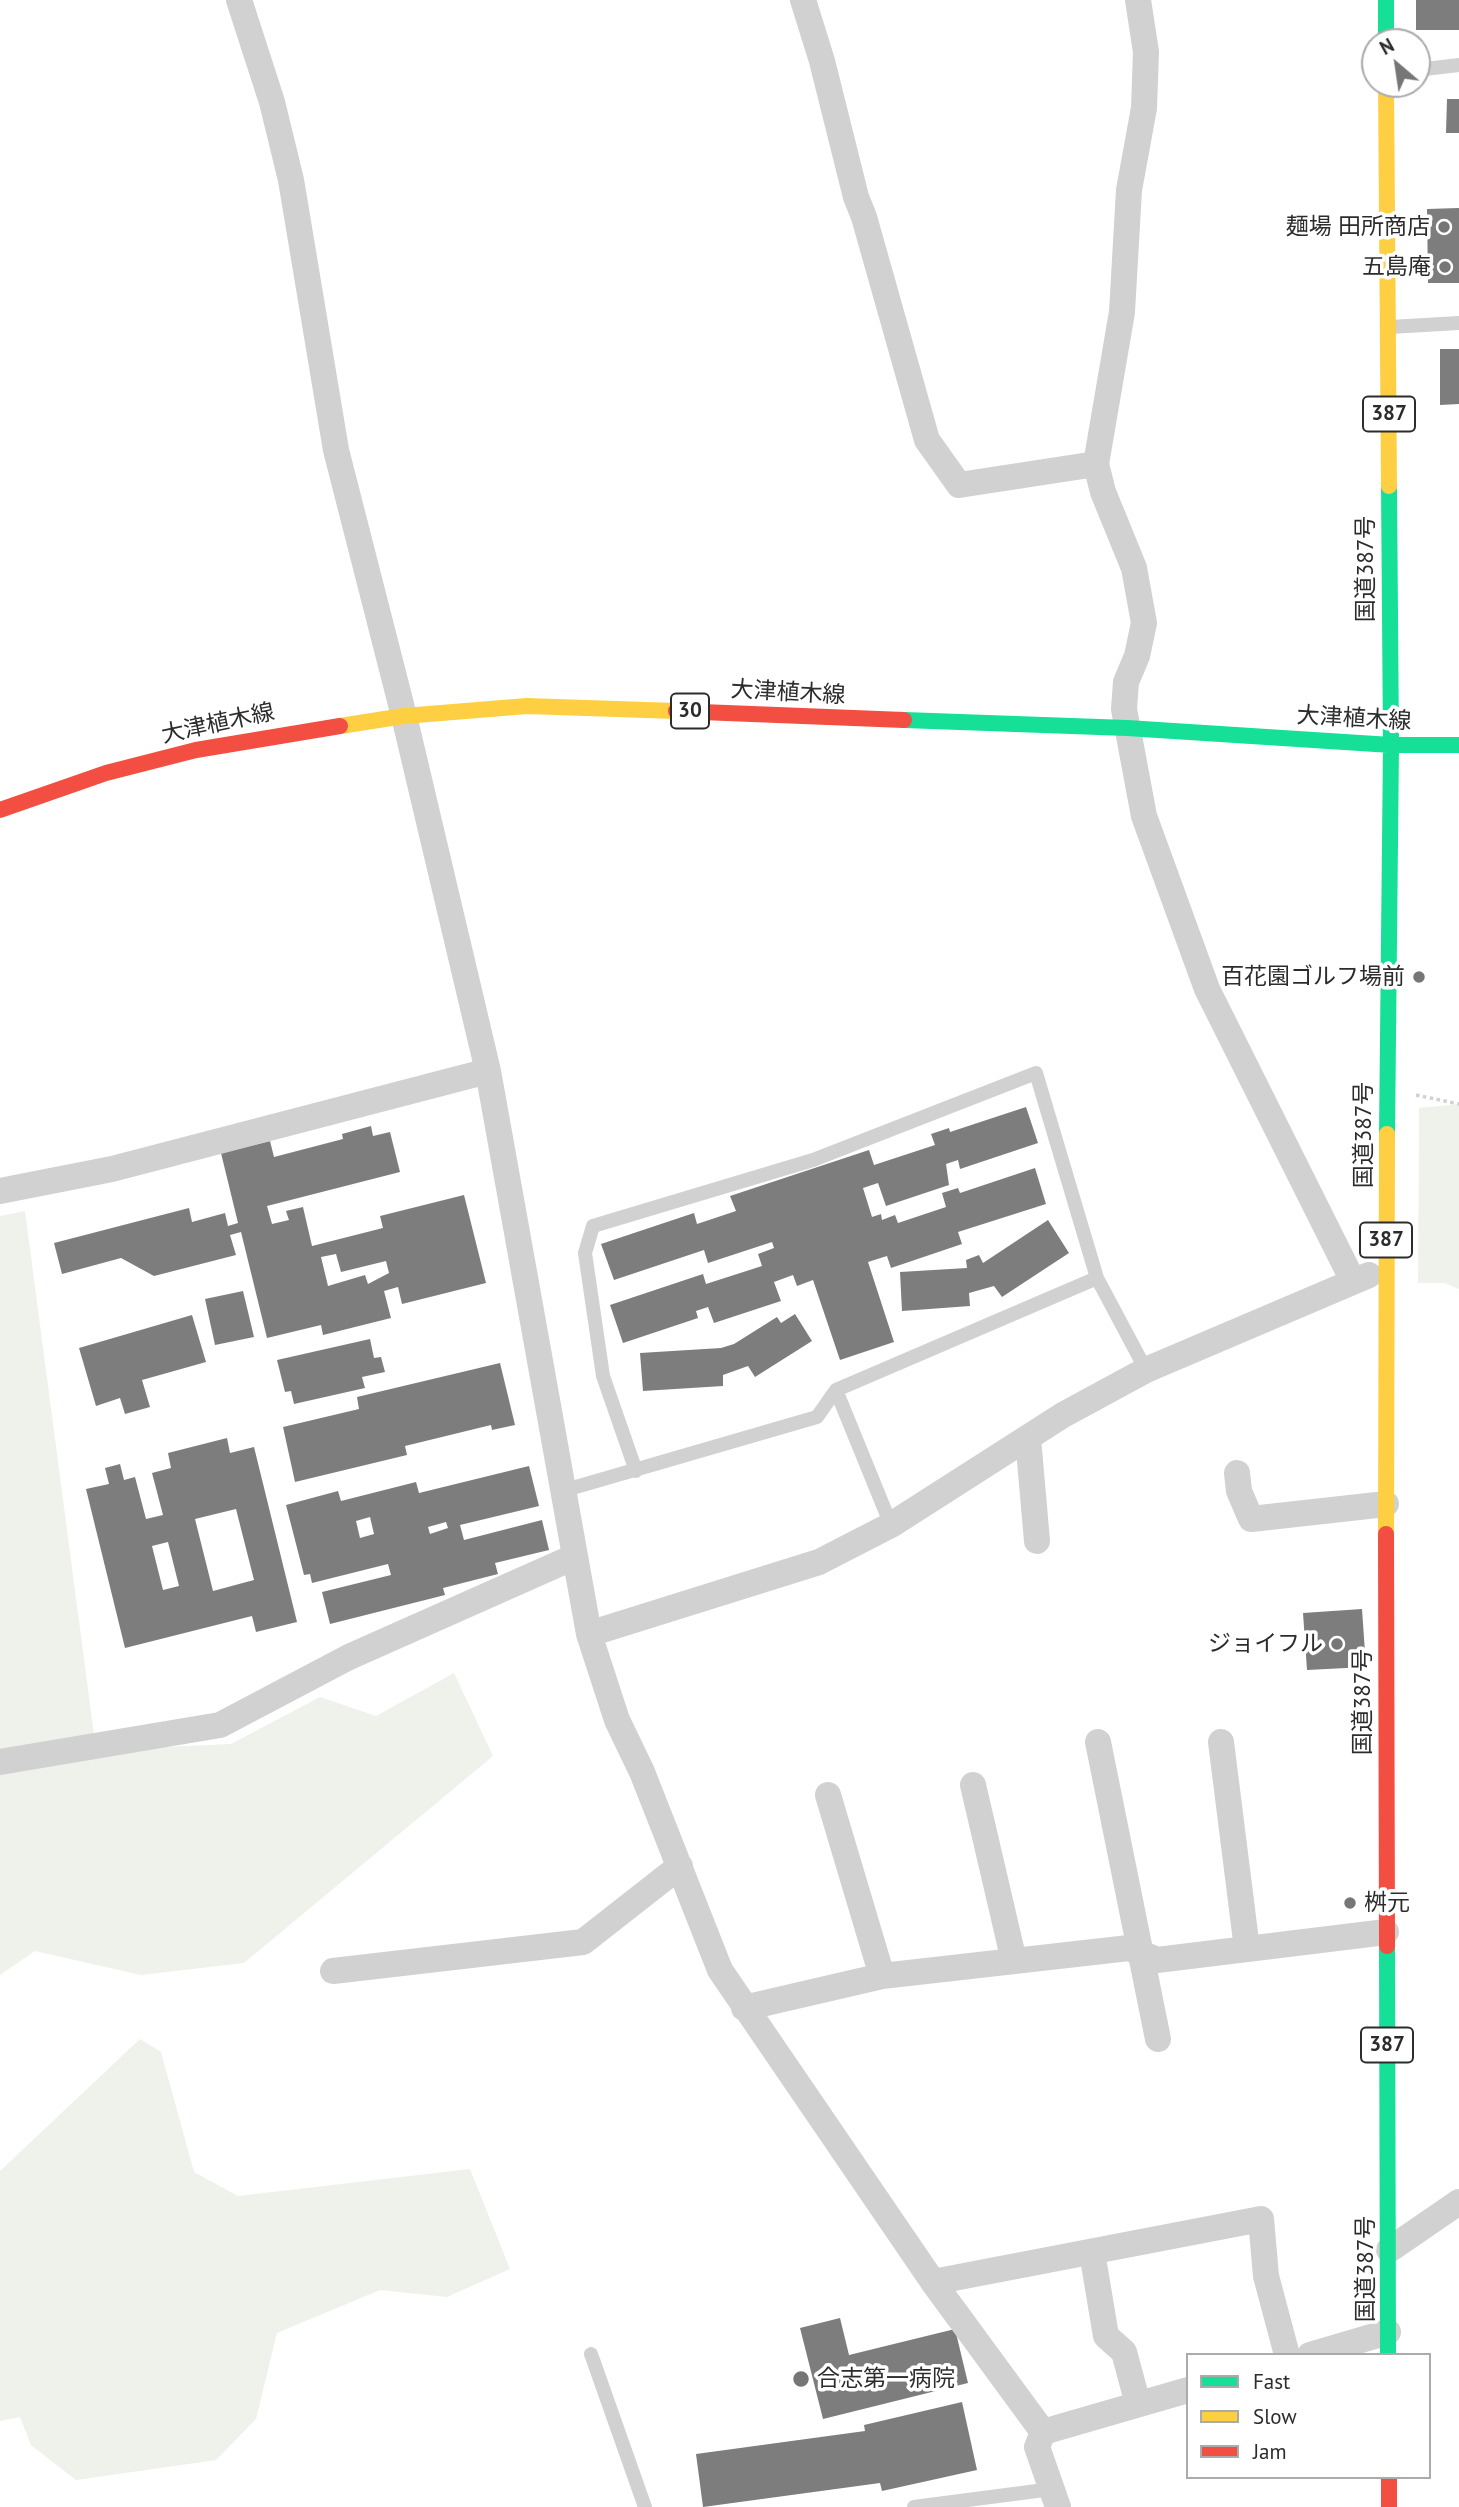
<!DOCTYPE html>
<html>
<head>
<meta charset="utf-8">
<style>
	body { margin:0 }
	#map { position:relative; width:1459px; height:2507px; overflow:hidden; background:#fff; font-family:"PT Sans",sans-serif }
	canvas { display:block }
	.legend { position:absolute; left:1186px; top:2353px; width:245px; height:126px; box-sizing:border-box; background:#fff; border:2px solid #ababab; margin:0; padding:9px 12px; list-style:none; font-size:21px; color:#2c2c2c }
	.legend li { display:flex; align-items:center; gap:14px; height:35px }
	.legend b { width:35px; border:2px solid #ababab }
	.north { position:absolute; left:1361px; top:28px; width:70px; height:70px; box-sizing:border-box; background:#fff; border:2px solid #ababab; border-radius:50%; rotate:331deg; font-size:19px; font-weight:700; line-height:28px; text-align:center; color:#2c2c2c }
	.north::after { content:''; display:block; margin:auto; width:24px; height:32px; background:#767676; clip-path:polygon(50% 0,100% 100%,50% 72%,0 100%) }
</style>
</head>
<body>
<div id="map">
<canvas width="1459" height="2507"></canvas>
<ul class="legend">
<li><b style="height:9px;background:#16e098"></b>Fast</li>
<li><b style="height:9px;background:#ffcf43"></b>Slow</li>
<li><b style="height:9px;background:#f24e42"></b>Jam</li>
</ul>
<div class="north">N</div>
</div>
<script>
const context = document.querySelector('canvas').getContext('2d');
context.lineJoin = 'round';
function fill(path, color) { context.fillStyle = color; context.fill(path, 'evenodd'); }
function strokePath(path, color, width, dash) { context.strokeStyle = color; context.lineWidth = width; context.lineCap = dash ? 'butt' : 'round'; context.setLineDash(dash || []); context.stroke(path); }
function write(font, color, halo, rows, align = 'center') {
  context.font = font + ' "PT Sans","Noto Sans JP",sans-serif'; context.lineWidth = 7; context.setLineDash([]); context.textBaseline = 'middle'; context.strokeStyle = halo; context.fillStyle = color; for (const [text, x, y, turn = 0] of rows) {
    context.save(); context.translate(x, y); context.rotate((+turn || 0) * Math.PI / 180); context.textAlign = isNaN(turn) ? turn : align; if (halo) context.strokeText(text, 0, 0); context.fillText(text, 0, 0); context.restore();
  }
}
fill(new Path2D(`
	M1459,1104V1289L1444,1283H1418L1419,1108Z
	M25,1211L96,1750L231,1744L320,1697L376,1716L454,1673L493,1756L244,1963L141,1975L35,1951L0,1975V1216Z
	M140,2039L161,2052L194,2172L238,2196L470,2169L510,2269L447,2297L380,2290L277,2333L256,2419L216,2460L76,2480L31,2445L20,2417L0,2421V2171Z`), '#eef2eb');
fill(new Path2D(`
	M1416,0H1459V30H1416Z
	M1447,99H1459V133H1446Z
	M1459,208V283H1428L1427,209Z
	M1440,349H1459V404L1440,405Z
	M1026,1107L1038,1143L960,1169L958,1160L946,1164L949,1185L886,1206L878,1183L863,1188L872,1217L881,1214L882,1220L895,1215L898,1223L946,1207L942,1193L958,1188L960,1193L1035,1168L1046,1204L958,1232L962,1244L891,1268L887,1256L868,1262L894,1342L840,1360L813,1280L797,1286L793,1275L774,1282L781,1301L714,1323L708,1307L696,1311L698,1318L623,1343L610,1305L703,1274L706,1284L762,1266L758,1254L774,1248L772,1242L708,1263L704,1250L614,1280L601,1244L694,1213L697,1224L736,1211L730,1196L869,1150L874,1165L935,1145L931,1134L949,1128L950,1132Z
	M371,1126L373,1136L390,1132L400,1172L267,1206L272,1224L289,1220L286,1211L303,1207L312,1246L383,1228L380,1216L464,1195L486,1283L402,1304L398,1287L384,1291L391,1318L323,1335L321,1325L267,1338L241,1232L230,1235L236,1255L154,1276L121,1258L62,1274L54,1243L189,1208L192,1222L225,1213L228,1226L238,1223L221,1153L270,1141L274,1157L343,1139L342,1134ZM336,1254L341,1272L386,1261L389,1273L368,1284L365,1275L328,1286L321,1257Z
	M1048,1220L1069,1253L1002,1297L994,1286L969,1293L970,1306L902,1311L900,1272L967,1268L966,1260L979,1255L983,1263Z
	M243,1291L254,1337L215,1345L205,1299Z
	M795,1314L812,1341L755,1377L748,1366L723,1375V1386L643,1391L640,1353L721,1348L734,1344L777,1317L781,1323Z
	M192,1315L206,1362L142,1380L150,1407L125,1414L120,1398L96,1406L79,1348Z
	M370,1339L374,1358L381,1357L385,1372L362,1377L365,1388L294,1404L291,1391L285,1392L277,1360Z
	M500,1363L515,1425L492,1430L491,1425L405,1446L407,1455L295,1482L283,1427L359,1409L357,1397Z
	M227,1438L230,1453L254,1447L297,1622L256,1632L252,1616L125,1648L86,1489L109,1484L105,1468L120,1464L124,1480L135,1477L146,1519L163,1515L152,1473L171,1468L168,1453ZM236,1509L254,1580L213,1591L195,1519ZM168,1542L179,1586L163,1590L152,1546Z
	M529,1466L539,1506L460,1525L464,1540L542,1520L549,1550L495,1563L498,1574L443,1588L445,1595L330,1624L322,1592L391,1575L388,1564L312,1583L310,1574L304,1575L286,1505L338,1491L341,1501L416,1482L419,1493ZM370,1517L374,1534L360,1538L356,1521ZM446,1522L448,1528L430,1534L428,1527Z
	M1362,1609L1366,1667L1307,1670L1303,1613Z
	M840,2318L849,2355L955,2329L968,2383L823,2419L800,2328Z
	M962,2402L977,2470L882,2491L880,2483L703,2507L696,2454L865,2431L864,2425Z`), '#7d7d7d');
strokePath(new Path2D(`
	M1416,1095L1459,1104`), '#d1d1d1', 3.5, [3.5, 3.5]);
strokePath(new Path2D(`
	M1417,70L1459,65
	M1390,327L1459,323
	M836,1390L891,1525
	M636,1471L603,1376L585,1253L593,1226L813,1160L1036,1073L1097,1278L1146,1370
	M562,1491L817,1417L836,1390L1097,1278
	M591,2354L645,2507
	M914,2507L1052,2489`), '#d1d1d1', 14);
strokePath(new Path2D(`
	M239,0L272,102L291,180L336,450L404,716L488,1071L589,1634L617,1720L642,1772L720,1970L933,2282L1043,2432
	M803,0L822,61L856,197L864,217L927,440L959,485L1096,464
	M1138,0L1146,52L1144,108L1129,190L1122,312L1096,464L1103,492L1134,568L1144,623L1137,656L1126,682L1124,709L1144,816L1207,989L1353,1281
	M0,1191L112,1169L488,1071
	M1028,1438L1037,1541
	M1237,1473L1239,1491L1251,1519L1386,1504
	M589,1634L819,1562L891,1525L1063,1415L1146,1370L1369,1275
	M1098,1742L1158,2039
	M1221,1742L1247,1949
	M0,1762L220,1725L349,1657L574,1557
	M973,1785L1014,1961
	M828,1795L882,1976
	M333,1971L583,1942L680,1866
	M744,2008L882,1976L1129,1948L1157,1960L1386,1932
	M1389,2250L1459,2202
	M1092,2252L1106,2336L1124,2352L1138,2404
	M933,2282L1261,2219L1266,2276L1287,2355
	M1310,2355L1388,2332
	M1043,2432L1188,2390
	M1043,2432L1037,2447L1058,2507`), '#d1d1d1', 26);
strokePath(new Path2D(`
	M1386,0V42
	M904,720L1127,728L1391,745H1459
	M1387,1134L1391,745L1389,486
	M1387,1946L1388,2355`), '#16e098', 16);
strokePath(new Path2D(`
	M1386,84L1389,486
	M340,726L404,716L527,706L676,711
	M1386,1534L1387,1134`), '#ffcf43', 16);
strokePath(new Path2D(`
	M676,711L904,720
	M0,810L106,773L196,750L340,726
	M1386,1534L1387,1946
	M1389,2477V2507`), '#f24e42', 16);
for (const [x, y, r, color] of [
	[1444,227,7,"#767676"],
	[1445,267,7,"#767676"],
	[1419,977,7,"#767676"],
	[1337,1644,7,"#767676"],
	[1350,1903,7,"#767676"],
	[801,2379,9,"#767676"]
]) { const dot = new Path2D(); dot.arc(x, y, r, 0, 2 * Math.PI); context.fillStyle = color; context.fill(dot); strokePath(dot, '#fff', 2.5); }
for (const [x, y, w] of [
	[1389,414,52],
	[690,711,38],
	[1386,1240,52],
	[1387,2045,52]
]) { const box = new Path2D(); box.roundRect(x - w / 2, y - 17.5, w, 35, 5); context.fillStyle = '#fff'; context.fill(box); strokePath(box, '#2c2c2c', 2); }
write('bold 21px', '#2c2c2c', null, [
	["387",1389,414],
	["30",690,711],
	["387",1386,1240],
	["387",1387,2045]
]);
write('23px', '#2c2c2c', '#fff', [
	["麺場 田所商店",1430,227],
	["五島庵",1431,267],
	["百花園ゴルフ場前",1405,977],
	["ジョイフル",1323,1644],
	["桝元",1364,1903,"left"],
	["合志第一病院",817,2379,"left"]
], 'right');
write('23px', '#2c2c2c', '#fff', [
	["国道387号",1366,569,-90],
	["大津植木線",788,693,3],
	["大津植木線",1354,719,3],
	["大津植木線",218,724,-12],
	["国道387号",1364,1135,-90],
	["国道387号",1363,1702,-90],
	["国道387号",1366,2269,-90]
]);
</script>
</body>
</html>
